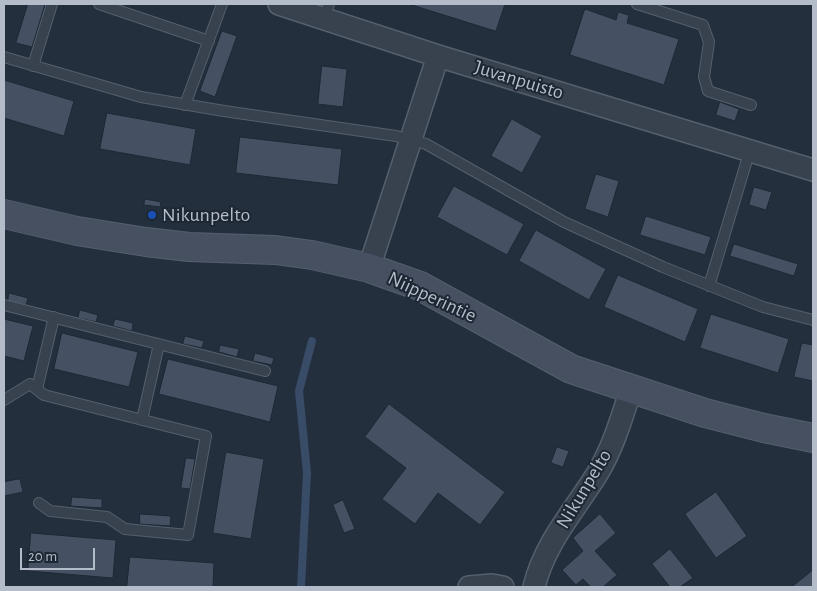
<!DOCTYPE html>
<html>
<head>
<meta charset="utf-8">
<style>
	body { margin:0 }
	#map { position:relative; width:817px; height:591px; overflow:hidden; background:#242f3e; font-family:"Alegreya Sans",sans-serif }
	canvas { display:block }
	.frame { position:absolute; inset:0; border:5px solid #b4bcc9; pointer-events:none }
	.scale { position:absolute; left:20px; top:548px; width:75px; height:22px; box-sizing:border-box; border:2px solid #b4bcc9; border-top:0; padding-left:6px; font-size:15px; line-height:18px; white-space:nowrap; color:#b4bcc9; -webkit-text-stroke:4px #1d2633; paint-order:stroke }
</style>
</head>
<body>
<div id="map">
<canvas width="817" height="591"></canvas>
<div class="frame"></div>
<div class="scale">20 m</div>
</div>
<script>
const context = document.querySelector('canvas').getContext('2d');
context.lineJoin = 'round';
function strokePath(path, color, width, dash) { context.strokeStyle = color; context.lineWidth = width; context.lineCap = dash ? 'butt' : 'round'; context.setLineDash(dash || []); context.stroke(path); }
function fill(path, color) { context.fillStyle = color; context.fill(path, 'evenodd'); }
function write(font, color, halo, rows, align = 'center') {
  context.font = font + ' "Alegreya Sans",sans-serif'; context.lineWidth = 4; context.setLineDash([]); context.textBaseline = 'middle'; context.strokeStyle = halo; context.fillStyle = color; for (const [text, x, y, turn = 0] of rows) {
    context.save(); context.translate(x, y); context.rotate((+turn || 0) * Math.PI / 180); context.textAlign = isNaN(turn) ? turn : align; if (halo) context.strokeText(text, 0, 0); context.fillText(text, 0, 0); context.restore();
  }
}
strokePath(new Path2D(`
	M301,587L307,473L299,391L312,341`), '#394c67', 8);
const building = new Path2D(`
	M28,4H45L32,47L16,43Z
	M409,4H505L496,31Z
	M585,9L616,20L618,12L629,15L627,23L679,39L664,85L570,55Z
	M222,31L237,36L215,97L200,91Z
	M322,66L347,69L343,107L318,104Z
	M4,80L74,101L64,136L4,118Z
	M720,102L739,109L735,121L716,115Z
	M107,113L196,129L190,165L100,149Z
	M512,119L542,136L522,173L491,156Z
	M240,137L342,149L338,185L236,173Z
	M596,174L619,181L608,217L585,209Z
	M454,186L524,224L507,255L437,217Z
	M754,187L772,192L766,210L749,205Z
	M145,199L161,202L160,207L144,205Z
	M646,216L711,237L705,255L640,235Z
	M536,230L606,269L589,300L519,261Z
	M734,244L798,264L794,276L730,256Z
	M618,275L698,309L685,342L604,307Z
	M9,293L28,298L26,305L8,301Z
	M80,310L98,315L96,322L78,318Z
	M711,314L789,339L778,373L700,348Z
	M4,319L33,326L24,361L4,356Z
	M115,319L133,323L132,331L113,326Z
	M62,333L138,352L129,387L54,369Z
	M185,336L204,341L202,348L183,344Z
	M802,343L813,345V381L794,377Z
	M220,345L239,349L237,357L219,352Z
	M255,353L274,358L272,365L253,361Z
	M168,359L278,386L270,422L159,394Z
	M389,404L505,492L480,525L438,493L415,524L382,499L406,468L365,437Z
	M557,447L569,451L563,467L551,463Z
	M226,452L264,459L251,539L213,533Z
	M186,458L195,459L190,489L181,488Z
	M20,479L23,492L4,496V482Z
	M716,492L747,536L716,558L685,514Z
	M72,497L102,499V508L71,506Z
	M343,500L355,529L344,533L333,505Z
	M140,514L171,516L170,526L140,524Z
	M600,514L616,533L595,551L617,575L603,587H591L583,579L576,585L562,570L583,551L573,538Z
	M31,533L116,540L113,578L28,571Z
	M670,549L693,578L680,587H670L652,564Z
	M130,557L214,563L213,587H127Z
	M813,570V587H792Z`);
fill(building, '#455162');
strokePath(building, '#1f2835', 1);
const lane = new Path2D(`
	M99,4L209,41
	M637,4L703,25L709,42L704,77L708,91L751,105
	M324,19L329,4
	M4,57L141,97L224,111L396,136L426,144L564,222L663,267L763,307L813,320
	M33,66L52,4
	M185,105L222,4
	M709,286L750,150
	M4,305L265,371
	M37,389L54,317
	M4,400L30,384L44,395L206,436L188,535L125,529L107,517L50,511L39,503
	M142,420L159,344`);
const street = new Path2D(`
	M279,4L438,56L813,170
	M369,268L438,56
	M469,587L492,585L503,587
	M534,587C544,544 574,511 597,474C613,448 622,417 631,389`);
const secondary = new Path2D(`
	M4,214L77,231L146,242L189,247L275,250L312,255L369,268L420,286L571,369L705,413L764,428L813,438`);
strokePath(lane, '#565f6c', 12);
strokePath(street, '#565f6c', 24);
strokePath(secondary, '#565f6c', 30);
strokePath(lane, '#38414e', 10);
strokePath(street, '#38414e', 21);
strokePath(secondary, '#465061', 28);
for (const [x, y, r, color] of [
	[152,215,5,"#1a4fb4"]
]) { const dot = new Path2D(); dot.arc(x, y, r, 0, 2 * Math.PI); context.fillStyle = color; context.fill(dot); strokePath(dot, '#1d2633', 2); }
write('20px', '#b4bcc9', '#1d2633', [
	["Juvanpuisto",519,80,17],
	["Niipperintie",432,297,25],
	["Nikunpelto",584,489,-59]
]);
write('20px', '#b4bcc9', '#1d2633', [
	["Nikunpelto",162,215]
], 'left');
</script>
</body>
</html>
